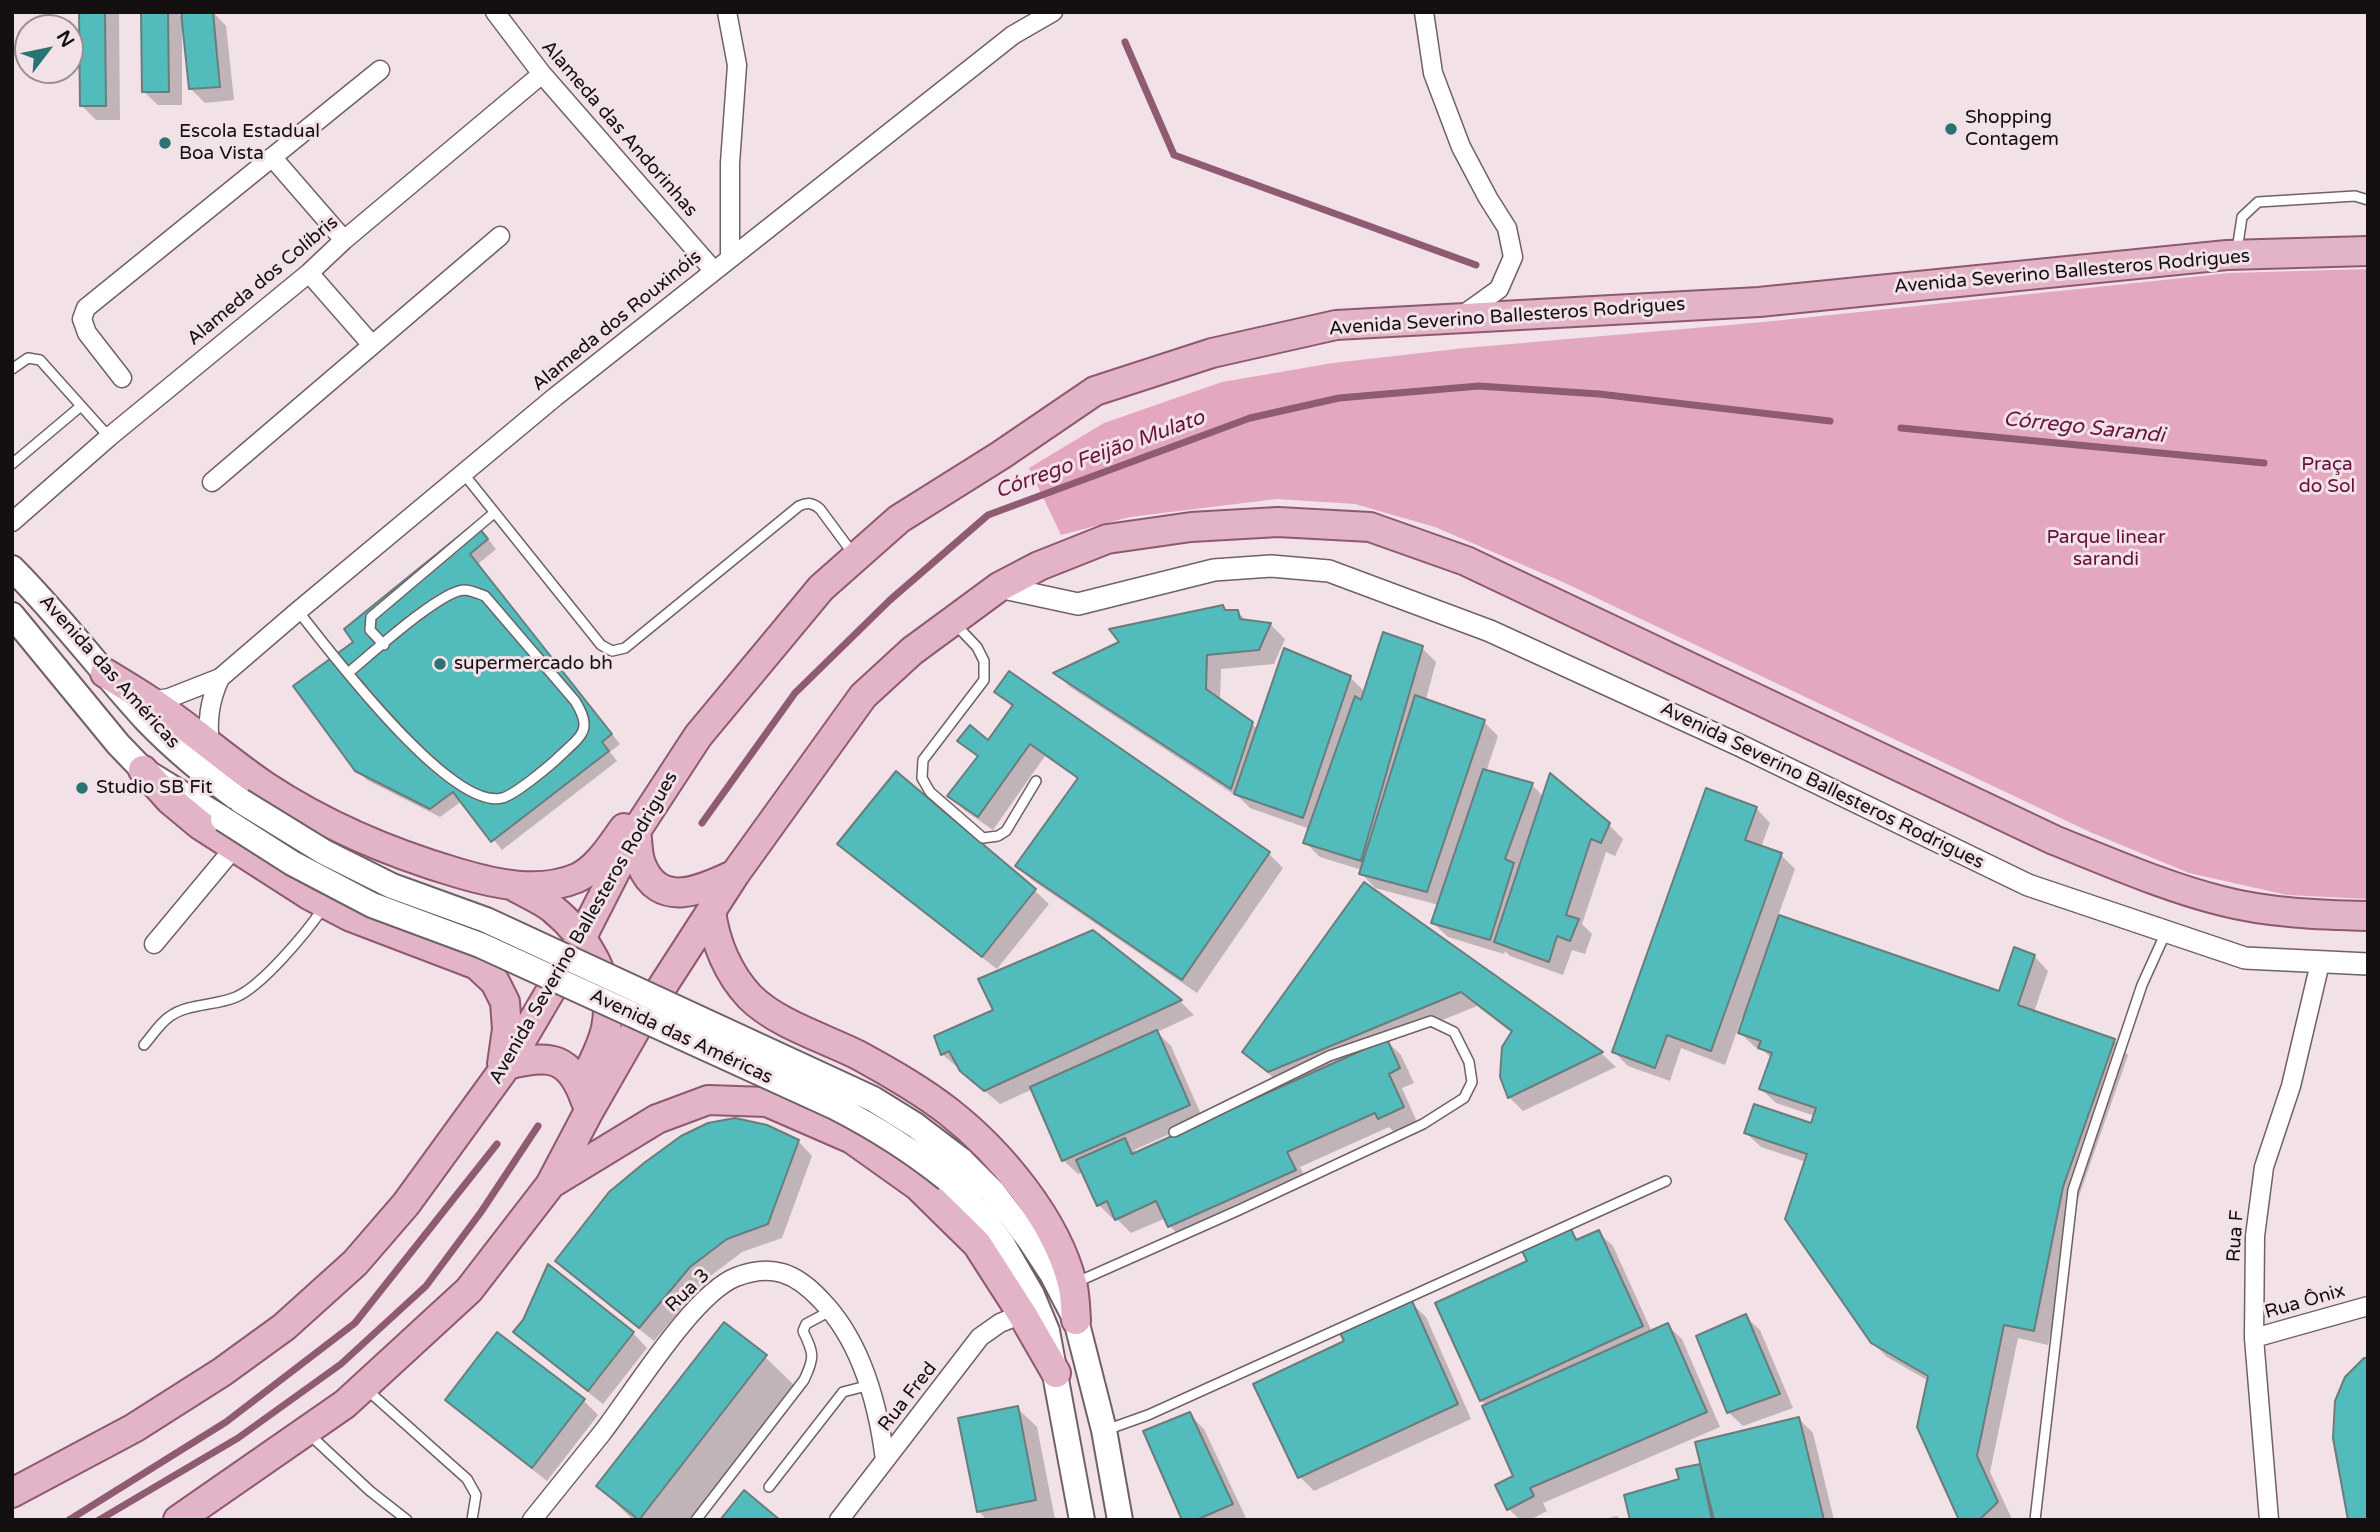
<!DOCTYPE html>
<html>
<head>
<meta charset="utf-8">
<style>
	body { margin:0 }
	#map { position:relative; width:2380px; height:1532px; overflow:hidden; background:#f2e1e7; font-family:"Varela Round",sans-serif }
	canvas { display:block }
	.frame { position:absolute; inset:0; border:14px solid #140f11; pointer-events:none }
	.north { position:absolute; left:14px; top:14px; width:70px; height:70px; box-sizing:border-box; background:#f2e1e7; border:2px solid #998d91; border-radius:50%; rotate:58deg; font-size:19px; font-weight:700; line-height:28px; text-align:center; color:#140f11 }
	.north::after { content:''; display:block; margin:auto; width:24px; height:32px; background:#297372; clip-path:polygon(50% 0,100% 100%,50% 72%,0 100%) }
</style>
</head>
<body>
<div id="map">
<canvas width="2380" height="1532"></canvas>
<div class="frame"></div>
<div class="north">N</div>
</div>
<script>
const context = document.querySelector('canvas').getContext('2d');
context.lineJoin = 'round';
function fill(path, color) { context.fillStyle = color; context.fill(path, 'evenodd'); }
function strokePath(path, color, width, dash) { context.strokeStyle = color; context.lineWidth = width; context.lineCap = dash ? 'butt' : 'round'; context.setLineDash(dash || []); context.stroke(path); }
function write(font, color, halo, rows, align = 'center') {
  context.font = font + ' "Varela Round",sans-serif'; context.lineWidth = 6; context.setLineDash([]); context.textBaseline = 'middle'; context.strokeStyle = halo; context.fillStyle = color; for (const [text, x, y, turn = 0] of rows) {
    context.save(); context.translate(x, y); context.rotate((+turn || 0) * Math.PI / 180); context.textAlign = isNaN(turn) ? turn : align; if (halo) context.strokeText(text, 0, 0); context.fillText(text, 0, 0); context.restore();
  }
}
fill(new Path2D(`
	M2368,269V899L2287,895L2189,873L2090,832L1565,583L1435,527L1355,504L1277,499L1130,517L1061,535L1029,468L1104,423L1222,382L1333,363L1465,348L1764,322L2230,273Z`), '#e4a7c0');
fill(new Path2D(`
	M81,12H119L120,120H96L82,106Z
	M143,12H176L184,20L213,12L226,26L234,100L205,103L191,89L185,29H182V105H158L143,91Z
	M484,534L496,549L478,564L620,744L610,752L617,761L502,850L462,801L440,817L367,780L357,770L356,643Z
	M1222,607L1227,612H1238L1247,622L1271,625L1285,639L1274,664L1221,669L1220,701L1258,729L1350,677L1366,693L1422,648L1436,662L1426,699L1484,722L1498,736L1486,772L1532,785L1544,797L1609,825L1623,839L1615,856L1606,852L1582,924L1592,934L1585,954L1572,950L1563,975L1510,956L1505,951L1504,954L1448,937L1433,923L1439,905L1375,888L1361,873L1362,870L1320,857L1305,842L1310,829L1250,808L1241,799L1070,687L1056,673Z
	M997,692L1269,854L1283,868L1197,993L1032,880L1017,866L1079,780L1045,756L993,830L964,810L950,796L978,758L960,741L988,743L1013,708Z
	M1756,808L1770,823L1761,847L1781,855L1795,869L1778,916L2000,993L2034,956L2048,971L2034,1012L2114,1040L2128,1055L2077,1202L2048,1345L2018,1338L1990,1472L2011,1517L2008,1520H1961L1929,1381L1887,1357L1872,1342L1806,1162L1761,1147L1746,1133L1812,1125L1815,1116L1776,1103L1761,1089L1772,1059L1763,1050L1755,1047L1740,1033L1745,1018L1742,1017L1725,1065L1681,1048L1670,1081L1628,1066L1614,1052Z
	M839,844L1034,890L1049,904L997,969L853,858Z
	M1364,884L1602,1054L1616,1067L1523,1111L1509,1097L1512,1033L1477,1006L1388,1042L1401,1055L1414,1083L1402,1088L1417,1122L1394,1132L1389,1127L1300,1167L1309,1184L1184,1241L1170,1226L1166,1218L1131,1233L1116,1218L1113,1219L1099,1205L1083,1172L1078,1174L1063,1160L1033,1089L1000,1104L942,1054L936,1037L995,1010L1092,932L1180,1001L1194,1015L1157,1032L1171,1046L1203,1119L1134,1150L1138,1153L1285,1087L1259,1066L1244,1052Z
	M798,1141L812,1156L782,1238L742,1252L704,1281L654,1341L571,1275L557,1261Z
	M1570,1231L1579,1240L1598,1232L1613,1246L1652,1332L1667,1325L1682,1339L1720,1427L1543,1503L1547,1511L1530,1520H1520L1509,1509L1515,1477L1487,1406L1481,1400L1529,1262Z
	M548,1267L633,1333L647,1348L603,1404L530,1346L515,1332L524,1321Z
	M1411,1303L1426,1317L1471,1419L1314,1491L1300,1477L1346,1342Z
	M1745,1316L1760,1330L1793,1408L1743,1426L1728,1412Z
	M497,1334L584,1401L598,1415L547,1481L461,1414L447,1400Z
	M765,1357L794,1385L689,1520H633L598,1486Z
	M1017,1408L1037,1427L1055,1519L987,1520L978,1511Z
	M1189,1414L1204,1429L1246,1518L1184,1520Z
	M1799,1419L1813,1433L1834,1520H1632L1681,1480L1678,1470L1703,1466Z
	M1617,1516L1621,1520H1600Z`), '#0003');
strokePath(new Path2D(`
	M1125,42L1174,155L1476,265
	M1901,428L2264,463
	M702,823L795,693L890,600L988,515L1250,418L1339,398L1479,386L1599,394L1830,421
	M69,1520L226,1422L355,1323L497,1144
	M99,1520L238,1438L341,1364L426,1286L481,1212L538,1126`), '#8f5b72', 7);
const building = new Path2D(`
	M79,12H105L106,106H80Z
	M141,12H168L169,92H142Z
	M181,12H213L220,87L189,89Z
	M475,523L488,539L470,554L612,734L602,742L609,751L491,842L453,792L430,809L355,771L293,686L353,642L344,629Z
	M1223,605L1225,610H1238L1240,619L1271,623L1259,650L1207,655L1206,689L1253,722L1231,789L1053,673L1119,642L1109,629Z
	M1383,632L1423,646L1361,861L1303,843L1355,696L1361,700Z
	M1284,648L1351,676L1303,818L1234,794Z
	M1009,671L1270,852L1182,980L1015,866L1078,778L1030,744L978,817L947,796L978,756L957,741L970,725L988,740L1013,705L994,692Z
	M1415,695L1485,720L1427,892L1359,874Z
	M1483,769L1533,783L1505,859L1514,863L1490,940L1431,923Z
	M896,771L1036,889L982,957L837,844Z
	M1550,773L1610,823L1601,843L1591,839L1566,915L1579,919L1570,941L1557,936L1549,962L1494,942Z
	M1706,788L1757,807L1745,840L1782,853L1711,1051L1667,1035L1655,1068L1612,1052Z
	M1364,882L1603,1052L1508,1098L1500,1077L1502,1047L1512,1031L1461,992L1268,1072L1242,1052Z
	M1779,915L1999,991L2014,947L2035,955L2018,1005L2115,1039L2063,1187L2034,1331L2004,1325L1977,1456L1998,1502L1979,1520H1959L1917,1427L1928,1376L1871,1343L1785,1219L1807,1154L1744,1133L1754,1104L1811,1123L1816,1108L1759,1089L1772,1053L1758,1048L1761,1041L1738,1033Z
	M1093,930L1182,1000L984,1091L960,1071L949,1051L941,1055L934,1036L993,1010L978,979Z
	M1157,1030L1190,1105L1062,1161L1030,1087Z
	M1387,1039L1400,1068L1389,1074L1404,1107L1378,1119L1375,1113L1287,1152L1296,1170L1168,1227L1156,1201L1115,1220L1107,1201L1097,1206L1076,1160L1125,1138L1132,1154Z
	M735,1118L767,1125L799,1140L768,1224L727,1239L690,1267L639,1328L555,1261L609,1192L644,1163L681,1136L708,1123Z
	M1571,1229L1576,1240L1599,1230L1643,1326L1480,1401L1435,1303L1527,1261L1522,1251Z
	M548,1264L634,1332L588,1391L513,1332L523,1320Z
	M1412,1301L1458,1404L1298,1478L1253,1384L1344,1341L1339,1331Z
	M1746,1314L1780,1394L1727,1413L1696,1336Z
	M724,1322L767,1355L639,1520L596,1486Z
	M1668,1323L1707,1412L1530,1488L1534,1496L1507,1510L1495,1485L1513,1476L1482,1406Z
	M497,1332L585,1399L532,1468L445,1400Z
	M2364,1358H2368V1520H2348L2333,1438L2335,1401L2345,1377Z
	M1018,1406L1036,1500L977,1512L958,1418Z
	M1190,1412L1233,1504L1196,1520H1182L1143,1431Z
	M1799,1417L1824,1520H1714L1695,1442Z
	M1700,1464L1712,1520H1630L1624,1495L1679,1479L1676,1469Z
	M744,1490L780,1520H720Z`);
fill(building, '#51bcbb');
strokePath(building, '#6a7c7c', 2);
const service = new Path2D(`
	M2237,250L2242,217L2258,202L2355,196L2368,200
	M12,369L28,358L40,360L109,437
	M12,464L81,406
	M463,473L601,645L612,651L625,648L799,506C808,502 813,503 820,509L854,555
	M298,611C328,649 450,811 502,798C515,795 552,764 562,754C584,734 592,728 575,701L485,596C479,594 471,590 464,590C440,591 370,655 348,673
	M956,625L977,647L984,661V680L923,760L922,778L930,792L983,838L998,836L1006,831L1036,781
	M384,645L370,630L371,617L494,513
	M144,1045C152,1036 159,1024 169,1017C188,1003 215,1006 236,997C262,986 307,932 323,908
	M1077,1282L1239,1210L1423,1124L1464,1098L1472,1082L1469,1062L1454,1032L1431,1021L1329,1056L1174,1132
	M365,1388L467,1479L476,1495L472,1520
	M1106,1430L1148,1415L1666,1181
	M310,1435L370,1491L407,1520
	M769,1487L843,1392L870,1385
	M696,1520L804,1380C815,1357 814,1354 803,1331L806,1324L832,1310
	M2035,1520L2073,1190L2142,985L2166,932`);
const minor = new Path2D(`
	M495,12L542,74L714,271
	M727,12L737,65L730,163V258
	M1424,12L1433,73L1461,147L1488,198L1507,228L1513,257L1499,289L1460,317
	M272,157L344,240
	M309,273L372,345
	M122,378L87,333L82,319L86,308L380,70
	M212,482L500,236
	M12,522L109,437L309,273L344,240L542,74
	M151,701L169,698L220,678L298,611L555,397L1013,35L1053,12
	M210,747C207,721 209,702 220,678
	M154,944L234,848
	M2254,1338L2368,1306
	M532,1520C555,1491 579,1462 602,1433C633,1393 693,1294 736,1277C772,1263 796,1273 821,1300C862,1342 878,1404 885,1460
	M839,1520L980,1337L1000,1323L1022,1314
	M2269,1520L2254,1338L2255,1236L2264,1167L2291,1086L2320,963`);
const tertiary = new Path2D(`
	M999,587L1078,604L1214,570L1271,566L1329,571L1490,631L1739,745L2028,885L2245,958L2368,964`);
const secondary = new Path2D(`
	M12,568C60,616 101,671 147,721C175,750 208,777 241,801
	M12,615L118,744L143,770L223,819
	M961,1160L993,1192L1029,1239L1052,1274L1076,1320L1104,1430L1120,1520
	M947,1179L976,1209L1003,1245L1032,1295L1047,1331L1082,1520`);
const primary = new Path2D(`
	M105,673C120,682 135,691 150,701C190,727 225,759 265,786C324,825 390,853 458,873C495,884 539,894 577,878C597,869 611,846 624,828
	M143,770L170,800L200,825L309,895L351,917L477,965L495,982L505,1002L507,1029L502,1064
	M636,831C638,842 637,854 641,864C659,910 702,890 735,874
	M515,887C527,894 542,900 553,909C586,936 616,983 606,1028C602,1048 589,1069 581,1088
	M711,911C715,942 728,974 750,997C777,1024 824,1038 858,1055C889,1072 921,1090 949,1112C1000,1152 1056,1219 1072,1283C1075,1294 1075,1307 1076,1320
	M507,1065C551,1054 570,1056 586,1102
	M552,1183L657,1119L708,1100L767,1102L852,1139L918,1186L977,1244L1022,1314L1056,1373
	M12,1493L134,1428L222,1372L284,1327L355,1263L406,1204L507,1065L581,939L636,831L698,736L821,588L899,519L1001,455L1095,391L1212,353L1336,325L1759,302L2227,255L2368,251
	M178,1520L345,1404L469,1290L550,1185L589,1111L644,1015L735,874L863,696L912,651L999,587L1039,566L1107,539L1191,527L1278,522L1370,527L1466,561L2054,840C2109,862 2166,887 2222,901C2268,913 2321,915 2368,916`);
strokePath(service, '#706166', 12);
strokePath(minor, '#706166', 21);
strokePath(tertiary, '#706166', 24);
strokePath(secondary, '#706166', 28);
strokePath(primary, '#8e5970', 32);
strokePath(service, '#fff', 9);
strokePath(minor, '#fff', 18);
strokePath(tertiary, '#fff', 21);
strokePath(secondary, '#fff', 24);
strokePath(primary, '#e3b3c8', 28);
const secondaryBridge = new Path2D(`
	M241,801L324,852L392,886L486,920L873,1099L915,1125L961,1160
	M223,819L292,863L372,905L480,945L835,1107C876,1128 911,1150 947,1179`);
strokePath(secondaryBridge, '#706166', 28, []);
strokePath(secondaryBridge, '#fff', 24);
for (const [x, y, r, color] of [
	[1951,129,7,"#297372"],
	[165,143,7,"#297372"],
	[440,664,7,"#297372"],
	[82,788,7,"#297372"]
]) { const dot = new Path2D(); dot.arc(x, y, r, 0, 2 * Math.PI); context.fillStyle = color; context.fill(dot); strokePath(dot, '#f2e1e7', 2.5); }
write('19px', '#140f11', '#f2e1e7', [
	["Shopping",1965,118],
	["Contagem",1965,140],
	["Escola Estadual",179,132],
	["Boa Vista",179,154],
	["supermercado bh",454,664],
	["Studio SB Fit",96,788]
], 'left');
write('19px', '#140f11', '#f2e1e7', [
	["Alameda das Andorinhas",619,129,49],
	["Avenida Severino Ballesteros Rodrigues",2072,272,-5],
	["Alameda dos Colíbris",263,281,-40],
	["Avenida Severino Ballesteros Rodrigues",1507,317,-4],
	["Alameda dos Rouxinóis",617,321,-39],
	["Avenida das Américas",109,672,48],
	["Avenida Severino Ballesteros Rodrigues",1822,786,26],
	["Avenida Severino Ballesteros Rodrigues",584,928,-60],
	["Avenida das Américas",681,1037,25],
	["Rua F",2236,1236,-86],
	["Rua 3",688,1291,-44],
	["Rua Ônix",2305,1302,-16],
	["Rua Fred",908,1397,-52]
]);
write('19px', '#660e3f', '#f2e1e7', [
	["Praça",2327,465],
	["do Sol",2327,487],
	["Parque linear",2106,538],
	["sarandi",2106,560]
]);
write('italic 21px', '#681241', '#f2e1e7', [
	["Córrego Sarandi",2084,428,6],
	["Córrego Feijão Mulato",1100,455,-20]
]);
</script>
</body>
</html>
